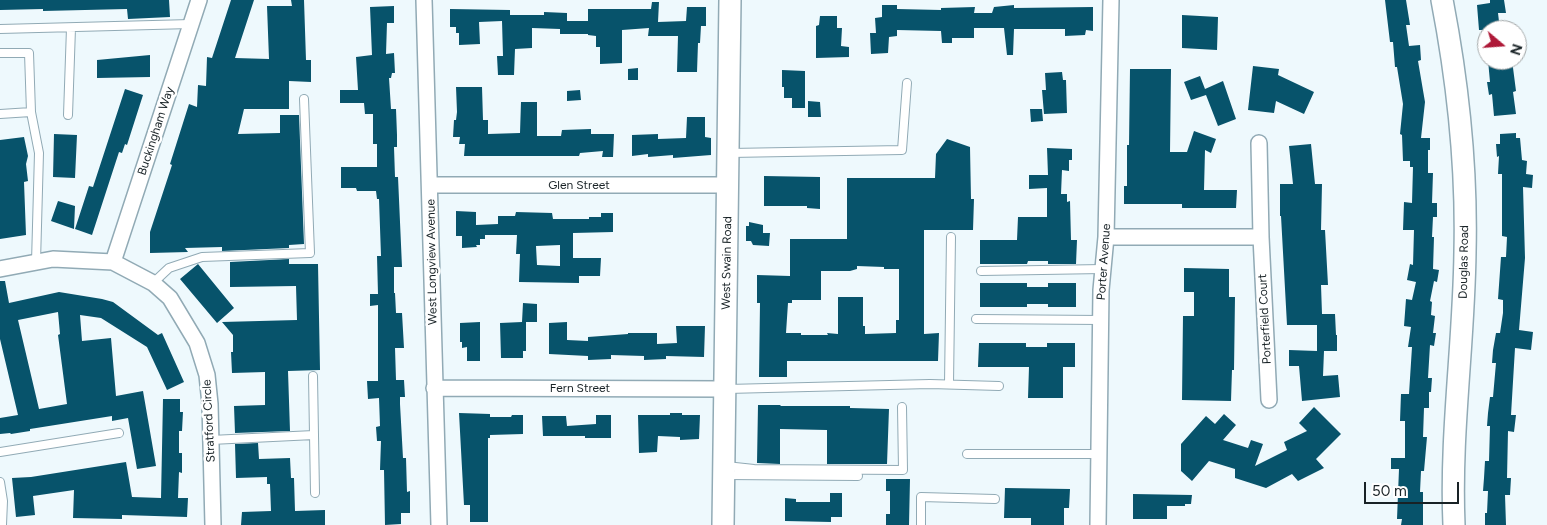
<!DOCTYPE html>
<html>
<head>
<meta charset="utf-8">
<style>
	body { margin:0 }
	#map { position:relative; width:1547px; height:525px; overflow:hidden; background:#eef9fd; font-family:Figtree,sans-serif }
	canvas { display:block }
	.north { position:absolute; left:1477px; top:20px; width:50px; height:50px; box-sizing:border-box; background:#fff; border:1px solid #a3a7a8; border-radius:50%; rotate:108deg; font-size:14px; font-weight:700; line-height:20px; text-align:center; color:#182226 }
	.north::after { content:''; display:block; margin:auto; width:18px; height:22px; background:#ae1938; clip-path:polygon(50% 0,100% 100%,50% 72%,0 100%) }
	.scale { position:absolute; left:1364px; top:482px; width:95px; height:22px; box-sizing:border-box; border:2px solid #182226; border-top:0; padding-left:6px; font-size:15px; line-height:18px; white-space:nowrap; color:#182226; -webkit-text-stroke:4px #fff; paint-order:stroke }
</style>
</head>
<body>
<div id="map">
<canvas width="1547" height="525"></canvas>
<div class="north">N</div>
<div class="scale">50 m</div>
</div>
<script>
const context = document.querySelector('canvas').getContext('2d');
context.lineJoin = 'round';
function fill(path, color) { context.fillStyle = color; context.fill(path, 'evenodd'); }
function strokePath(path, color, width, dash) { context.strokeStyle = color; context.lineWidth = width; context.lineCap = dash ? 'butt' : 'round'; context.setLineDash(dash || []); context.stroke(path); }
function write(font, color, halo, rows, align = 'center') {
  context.font = font + ' Figtree,sans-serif'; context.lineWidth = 5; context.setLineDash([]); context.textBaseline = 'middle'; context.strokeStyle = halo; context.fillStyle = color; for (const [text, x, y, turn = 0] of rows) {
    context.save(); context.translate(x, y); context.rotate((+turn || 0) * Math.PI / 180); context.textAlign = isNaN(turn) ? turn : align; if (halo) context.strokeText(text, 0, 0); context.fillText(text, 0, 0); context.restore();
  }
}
fill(new Path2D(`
	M0,0H169L170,17L128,19L127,9L43,11V9L0,10Z
	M231,0H254L235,58L269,59L267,6H292L291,0H304L306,60H311V82L289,81V109H244L238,134L280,133V115H299L304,244L289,245V248L222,251V247L185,248L188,252L150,253V232L172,165L170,164L189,104L197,107L198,85L206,86L207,57L212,58Z
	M1385,0H1406L1410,25H1406L1409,46L1420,45L1421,60L1418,61L1425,102L1421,138H1430V150H1428V173H1433L1432,203H1437V217H1433L1432,237H1434L1433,269L1439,270L1437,282L1434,281L1430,301L1432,302L1431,315L1435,316L1433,333H1436L1434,346L1430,345L1428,378H1432L1431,392H1429V408H1424L1423,437H1427L1424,471H1421L1420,492H1423V525H1401L1402,519H1397L1399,469H1391V458H1405V421H1400L1401,394H1409L1412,347H1408L1411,327L1404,326L1406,299L1412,300L1416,282L1407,280L1410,264L1413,265L1414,230H1403L1404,202L1412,203L1413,167H1410V161H1403L1402,135L1400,134L1403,104L1397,67H1395L1393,42H1390Z
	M1490,0H1504L1506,13H1498L1500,30H1479L1477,5L1490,3Z
	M652,2H659L658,22L686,21L687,7H706V26H701L700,43H698L697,72H677L678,36H648L649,28L622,30V63L600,64V47H596V36L588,35V34H560V29L532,28V48L515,49L514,75H498L497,56H503L502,21L479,22L480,44L459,45V33H456V27H450V9L510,10V15H544V12L567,13V21H588V9H651Z
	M882,5H897V9L941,10V8L975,7L974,13H992L994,7L1014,5V8L1093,7V31L1086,30L1085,35L1065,36V29H1014L1013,55H1007L1004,28H974V38H952V43H942L941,31L897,30V36L889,37L888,53L871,54L870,33H876L875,18L882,17Z
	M394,6V23H387L386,54L394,53L395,73H392L391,78H389L391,109H396L397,135V147H394L395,177H398L402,267H394V293H395L396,313H402L404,348H395L396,380H404L405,397H400V404L403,458H406L407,492L410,491V513H401V524L385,525L384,470H380L381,441H377L376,427L380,426L379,398L368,399L367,381H378V305L370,306V294H378L377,256H381L379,199H377L376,191H357L356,188H341V167H377V144H373V114H365L364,103H340V90H358L356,57L372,55L370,7Z
	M1182,15L1218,17L1217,50L1182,48Z
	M820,16H837V28H842L841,46L849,47V57L816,58V26L819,25Z
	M150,55V77L97,78V60Z
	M1488,60H1512L1516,91L1513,92L1516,114L1494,116L1492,94L1489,95L1487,82H1490Z
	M1253,66L1279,69L1278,75L1314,92L1304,114L1276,101L1274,113L1248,110Z
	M638,68V80H628V69Z
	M1130,69H1171L1170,152H1187L1194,131L1216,139L1211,153L1205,150L1204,190H1237L1236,208H1182V204H1124V186H1127V145H1129Z
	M782,70L805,71V108H792V98H784V87H782Z
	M1062,72L1063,80H1066L1067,113L1044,114L1042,90H1046L1045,73Z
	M1200,76L1205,89L1223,81L1236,119L1218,126L1206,95L1191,100L1184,82Z
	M456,87H482L483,120H488V134L520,133L521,102H537V136H561L562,130L591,129V134H614L613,157H602L603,151L580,153L579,156H464L465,144H459L460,137H453L454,120H456L457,112Z
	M125,89L143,95L127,145L125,144L122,153L119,152L92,235L75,229L89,186L93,187Z
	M580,90L581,100L567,101V91Z
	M808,101L820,102L821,117H808Z
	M1030,109H1042L1043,121L1031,122Z
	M687,117H705V137L711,138V155L673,158V155L648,157V154L632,156V135L658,134V139L686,138Z
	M1516,133V138H1520L1522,160L1527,161L1526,174L1533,175L1532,188L1523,187L1525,258L1519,330L1533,332L1531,350L1515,348L1511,415H1516L1514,432L1508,431L1507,478H1511L1510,495H1505L1506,525H1485V513H1487L1488,491H1483L1484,478L1485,461H1489L1490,426H1487L1488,413L1490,397H1493L1496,363H1492L1493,350L1496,333H1500L1503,313V300L1498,299L1501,257H1506L1507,237L1502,236V174H1498L1499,156L1497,157L1496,144H1500V134Z
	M54,134L77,135L75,178L53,177Z
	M24,137L28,156L26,164L28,181L24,182L26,235L0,239V140Z
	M947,139L970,147L971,199H974L973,230H924V334L939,333L938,361H787V377H759L760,303H757V275L790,276V239H847V178H935L936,154ZM857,266L884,267V269H899V320H896V333L865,334V326H863V297H838V334L827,333L828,335H801V333H786L788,303H792V300H821V271H850L857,269Z
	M1311,144L1315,184H1322L1321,230H1325L1328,285H1321L1322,314H1335L1336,335H1337V351H1324L1323,376L1338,375L1340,397L1302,401L1299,366H1289V350L1317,351V325H1287L1281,216H1280V184H1293L1289,146Z
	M1047,148L1072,149V160H1069V171L1062,170L1061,194H1067V202L1070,201L1071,240H1077L1076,264H1048V261H1028L1027,264H980V240H1017L1018,217H1047V188L1029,189V175H1048Z
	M764,176L820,177V209L807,208V206H764Z
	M58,201L75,206L74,229L51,221Z
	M456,211L476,212V225L498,224V216H515L516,212L552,213L553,219H589V217H601V213H613V232L573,233V258H601L600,276H579V283L519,282L520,254H516L517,235H485V239H480V245H476L477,247L462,248V236H456ZM560,245V266L537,265L536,246Z
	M749,222L763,225V233H770L769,246L753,245L751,241H746V226H749Z
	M289,259V264H318L320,370L288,371L290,431L235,433L234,406L265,405V372L232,373L231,352H233V335L222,322L297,320L296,286L230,287V262Z
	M198,264L234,308L217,323L180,279Z
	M1184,268L1229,269V297H1235L1234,370H1232L1231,401L1182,400L1183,316H1194V292H1184Z
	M0,281H5L9,303L59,292L102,299L113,302L158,335L162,333L184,382L167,390L147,347L101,318L80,315L82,341L111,338L116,396L143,391L156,466L137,469L128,418L112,421V416L30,429V431L11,434L10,433L0,434V418L18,415L0,339ZM58,312L60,334L58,335L67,404L39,409L18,320Z
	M980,283H1027V287H1048V283H1076V307H1048V304H1027V307H980Z
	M523,303L537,304V322H526V351H523V358H501L500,323L522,322Z
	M480,322V361H467V347L462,348V342H460V323Z
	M567,322V340L588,341V337L628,334V333H657V344L677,343L676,326H705L704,357L666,356V359L644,360V356L611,355V359L588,360V356L549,354V323Z
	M979,343H1026V347H1047V343H1075V367H1063V398H1028L1029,367H978Z
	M163,399H180V412H183L182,431H179V453H182V473L179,472L178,498H188L187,517L122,515V519L73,518L74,490L33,496L35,515L16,517L12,478L31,477L126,462L132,497L161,498Z
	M758,405H781L780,406H850V408L889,409L887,464H827V430L780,429V464L757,463Z
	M1314,407L1341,434L1316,459L1324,468L1298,481L1292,474L1266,488L1235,478V469L1209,461L1192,481L1181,471V444L1206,416L1215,424L1224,414L1236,425L1223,440L1248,448L1251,440L1263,444L1255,466L1287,450L1284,442L1307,431L1299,423Z
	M459,413L490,414V417H511L512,415H523V434L490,435V438H488V522H470V505H464Z
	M670,413H682V415H700L699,439L680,440V437L658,436L657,452L639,453L638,415H670Z
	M596,415H611V438H585V436H543L542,416H566L567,426L596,424Z
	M258,443L259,459L290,458L291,478H294L295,511L325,510V525H241L242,512L271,511L270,484H267V477L236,478L235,444Z
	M886,479H910L909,525H886V514H890V491H886Z
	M1005,488L1070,489L1069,508H1064V525H1031V518H1004Z
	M830,493H842V517H831V522L785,521V498L796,499V502H830Z
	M1133,494L1192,495L1191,504H1185V506H1167V519H1133Z`), '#07536b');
const lane = new Path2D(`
	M0,29L191,24
	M0,53H29L31,112L0,114
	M31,112L39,153L36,262
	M68,115L71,28
	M730,153L902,150L907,83
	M981,271L1103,269
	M153,283L169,268L202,257L310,253L304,99
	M976,319L1101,320
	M949,384L951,237
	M727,389L930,384L999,386
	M314,435L315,493
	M211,440L314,435L313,376
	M0,452L119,433
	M967,454H1099
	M726,466L754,469L903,470L902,407
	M726,475L858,476
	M0,482L3,501L2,525
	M921,525V497L995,499`);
const street = new Path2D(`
	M424,0L439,525
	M1259,143L1261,237
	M430,185H728
	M1106,237H1261L1269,400
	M113,262L199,0
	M0,269L53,259L113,262L153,283L170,298L197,343L207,375L210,404L213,525
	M434,388L725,389
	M1098,525L1101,290L1106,237L1111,0`);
const secondary = new Path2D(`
	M1442,0C1458,83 1467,168 1465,252C1464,343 1450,434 1454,525
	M723,525L730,0`);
strokePath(lane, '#91aab5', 10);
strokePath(street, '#91aab5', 18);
strokePath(secondary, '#91aab5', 24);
strokePath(lane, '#fff', 8);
strokePath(street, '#fff', 15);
strokePath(secondary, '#fff', 21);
write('12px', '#182226', '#fff', [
	["Buckingham Way",156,131,-72],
	["Glen Street",579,185],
	["West Longview Avenue",432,262,-91],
	["Porter Avenue",1104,262,-86],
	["Douglas Road",1464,262,-89],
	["West Swain Road",727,263,-89],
	["Porterfield Court",1265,319,-93],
	["Fern Street",580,388],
	["Stratford Circle",209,421,-93]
]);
</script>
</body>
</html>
